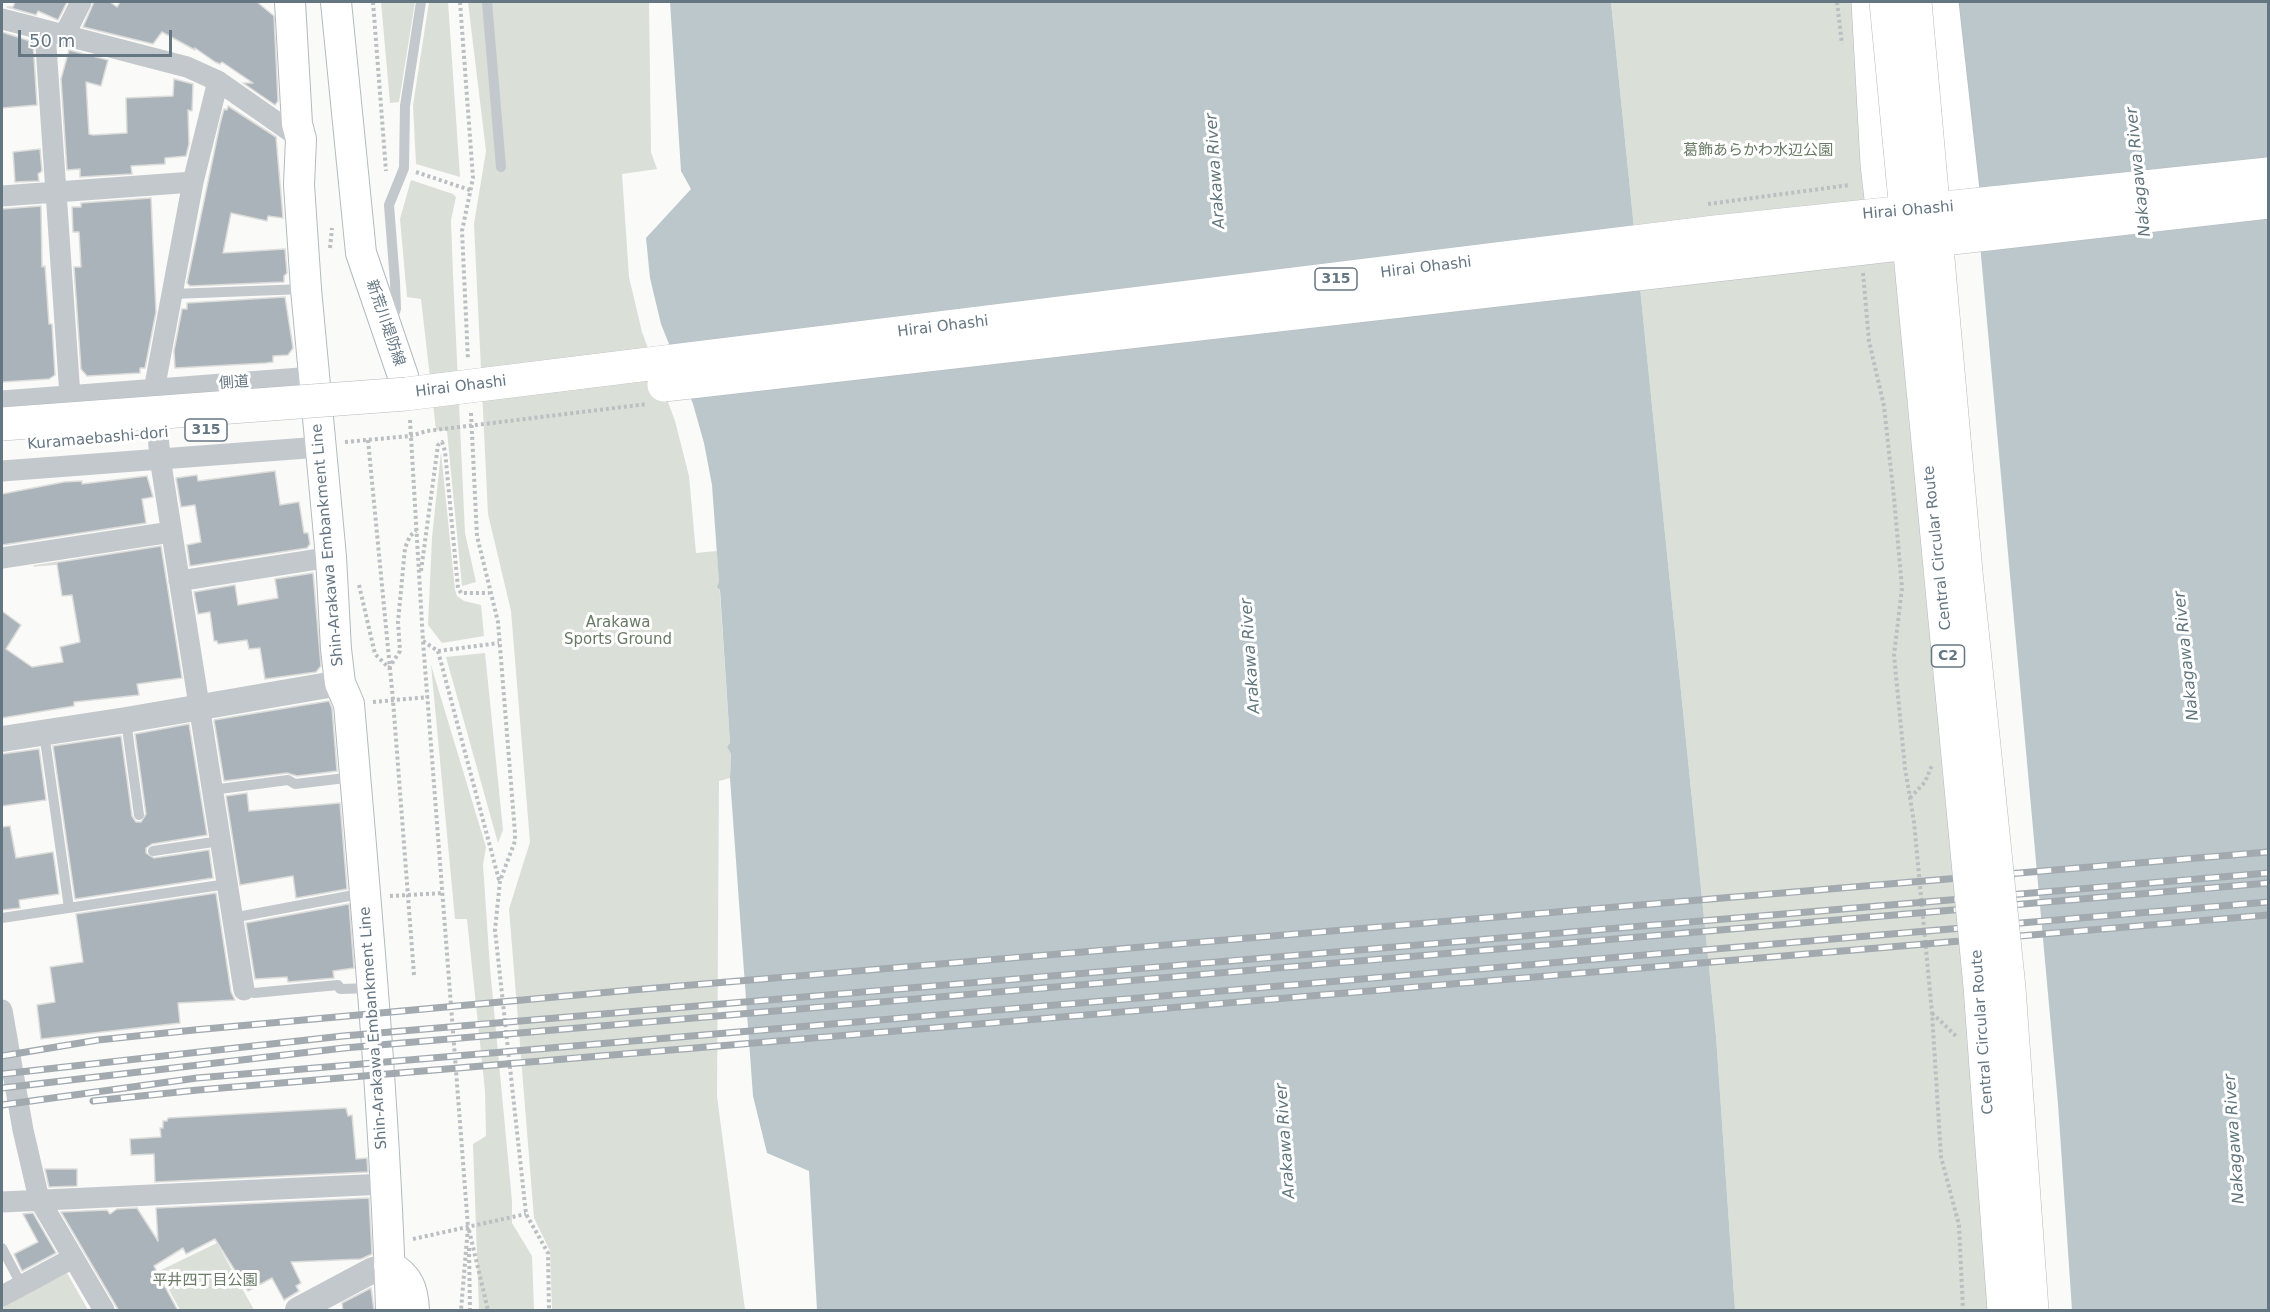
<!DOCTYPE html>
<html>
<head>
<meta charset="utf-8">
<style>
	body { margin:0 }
	#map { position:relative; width:2270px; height:1312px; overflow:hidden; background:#fafaf8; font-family:"DejaVu Sans",sans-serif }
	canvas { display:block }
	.frame { position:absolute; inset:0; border:3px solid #657683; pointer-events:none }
	.scale { position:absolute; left:18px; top:30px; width:154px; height:27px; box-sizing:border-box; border:3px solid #657683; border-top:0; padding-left:8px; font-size:18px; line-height:21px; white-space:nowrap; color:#657683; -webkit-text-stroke:4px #fff; paint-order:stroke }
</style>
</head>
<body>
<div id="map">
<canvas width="2270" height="1312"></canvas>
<div class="frame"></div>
<div class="scale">50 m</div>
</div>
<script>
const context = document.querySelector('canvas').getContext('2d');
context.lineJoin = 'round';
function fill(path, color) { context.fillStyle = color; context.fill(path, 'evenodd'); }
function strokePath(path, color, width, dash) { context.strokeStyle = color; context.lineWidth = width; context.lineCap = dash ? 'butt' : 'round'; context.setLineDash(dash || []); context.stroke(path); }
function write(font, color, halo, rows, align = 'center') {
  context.font = font + ' "DejaVu Sans","Noto Sans JP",sans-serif'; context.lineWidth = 6; context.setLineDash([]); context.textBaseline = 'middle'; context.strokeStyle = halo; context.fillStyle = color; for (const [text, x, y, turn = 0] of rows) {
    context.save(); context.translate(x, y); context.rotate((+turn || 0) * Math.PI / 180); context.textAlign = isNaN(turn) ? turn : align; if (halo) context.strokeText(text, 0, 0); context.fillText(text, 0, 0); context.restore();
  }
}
fill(new Path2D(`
	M381,2H415L399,102L390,103Z
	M429,2H448L460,177L416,164L413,105Z
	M468,2H649L651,152L657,169L622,174L629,277L642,332L675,421L689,476L696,553L717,551L730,743L727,747L731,754L730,778L719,781L717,1096L745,1310H552L550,1251L534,1218L509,909L530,842L511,611L488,514L474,224L486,151Z
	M1611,2H1875L1999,1310H1735L1716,1036Z
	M411,180L453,194L456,197L451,220L453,275L465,533L476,582L462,586L447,431L436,430L421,299L407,297L400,219Z
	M441,452L455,590L457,596L464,601L481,605L484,636L442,643L428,625L432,538Z
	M485,653L503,830L498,843L446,657Z
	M431,665L486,847L483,865L490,968L512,1201V1223L532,1256L534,1310H479L473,1144L486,1136L485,1091L467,919H455Z
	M217,1243L254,1310H180L159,1271Z
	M67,1273L88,1310H2V1307Z`), '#dadfd7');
fill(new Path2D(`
	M670,2H1611L1716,1036L1735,1310H817L809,1171L767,1153L753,1096L730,778L731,754L727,747L730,743L720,590L717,587L719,582L712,485L704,443L693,404L661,324L650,278L646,238L691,189L681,171Z
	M1958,2H2268V1310H2072L2058,1104Z`), '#bbc7cb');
const building = new Path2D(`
	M15,2H67L58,20L38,11L36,15L7,7H13Z
	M94,2H110L117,7L120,2H257L274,16L278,101L275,105L243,83H253L222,62L220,64L215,62L195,48V50L162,32L153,44L83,27Z
	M2,32L33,42L37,105L2,108Z
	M69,50L108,60L101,86L86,82L89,134L93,135L127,133L126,98L173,96L174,79L193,84L192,111L188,110L189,144L186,156L165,158V164L131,166L132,174L80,177V169L67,170L61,79Z
	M228,106L276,137L283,218L268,216L267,221L231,213L223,253L285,249L287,273L284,276V282L190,286L187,283L220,124L224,109L227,110Z
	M40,149L42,171L38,174L39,181L15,182L13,152Z
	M151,198L156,312L145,368H140V373L87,376L81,369L74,267H81L79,232H73L72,207H81V203Z
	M41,206L42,267L45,266L49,324H52L55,375L49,379L2,382V209Z
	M285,297L293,348L288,355L273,356V362L266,363L175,368L174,351L182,309H187V303Z
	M275,471L280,505L299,502L304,533H308L310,544L307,548L190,566L187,545L201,542L195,505L181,507L176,478L197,475L198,481Z
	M147,476L153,497L142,499L146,523L2,545V494L64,482L82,481V484Z
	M161,546L182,678L137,684L139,695L74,702V706L2,718V611L21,625L6,649L32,667L63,662L60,647L80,642L72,595L62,596L57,564L34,566Z
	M313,573L321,666L316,672L265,679L260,648L249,649L247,640L218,644L217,641H214L210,612L198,614L194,592L235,585L238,605L278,598L275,579Z
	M329,701L332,708L337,771L297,776L287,773L224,781L214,720Z
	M189,724L207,835L152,844L146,848V853L154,858L209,850L213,878L75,899L53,746L121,736L132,816L136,822H141L146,814L135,734Z
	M39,749L46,800L2,806V754Z
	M247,793L249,811L340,803L347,889L296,898L293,876L240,885L226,796Z
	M10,826L16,858L53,852L59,894L19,900L20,908L2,910V827Z
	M216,893L231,992L235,1000L178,1003L180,1023L41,1039L37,1005L55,1002L50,967L83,962L76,914Z
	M349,904L354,968L333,971L334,978L288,982L287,977L255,979L246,923Z
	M346,1108L348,1116L352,1115L356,1159L367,1158L368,1172L155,1182L154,1154L131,1155L130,1139L161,1137L160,1128H163V1121H167L168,1118Z
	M45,1169H77V1186L49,1187Z
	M369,1198L372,1254L361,1259L291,1262L301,1283L296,1286L299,1291L284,1300L272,1278L248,1291L215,1239L186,1254L183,1248L154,1266L178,1311H119L61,1212L107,1210L110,1214L117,1209L137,1208L158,1241L156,1208Z
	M33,1213L56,1253L22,1271L14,1254L38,1242L23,1214Z
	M371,1288L374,1311H343L342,1303Z`);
fill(building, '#aab3b9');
strokePath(building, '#dcdcda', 1.5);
const secondary = new Path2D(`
	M290,2L297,124L301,139L299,185L306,289L331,557L336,649L340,683L349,704C366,906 385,1108 391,1310
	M336,2L361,253L403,376L406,394
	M389,1266C409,1276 413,1290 414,1310`);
const motorway = new Path2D(`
	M1868,2L1877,164L1886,242
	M1942,2L1968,235`);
strokePath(secondary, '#b3babf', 32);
strokePath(motorway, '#b4b9bd', 34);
strokePath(new Path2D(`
	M373,2L386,171
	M460,2L473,178L462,231L468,360
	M1837,2L1842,44
	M416,172L470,190
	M330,248L332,228
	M1863,273L1869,341L1884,406L1894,498L1902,588L1894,655L1905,768L1914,822L1932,1013L1941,1157L1959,1225L1963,1310
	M471,413L477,536L498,622L515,833V841L500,881L495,930L526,1214L548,1253L549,1310
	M410,420L423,641L468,1227L461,1310
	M368,440L393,700L414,975
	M345,442L410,436
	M421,571L438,445L442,442L445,451L458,588L461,593H489
	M359,585L375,654L389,668L400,651L398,622L405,548L410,536L416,531
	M423,641L438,651L499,880
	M438,651L499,643
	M373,702L429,697
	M1910,798L1925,782L1932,765
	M390,896L444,893
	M1932,1013L1957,1037
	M469,1230L488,1310
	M413,1239L526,1214
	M469,1248L470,1310`), '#bbbfc2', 4, [3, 3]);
strokePath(new Path2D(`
	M487,2L501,167
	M172,294L304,289
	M392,321L396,309L395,282L389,205L404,168L405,106L421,2
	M126,721L139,815
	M44,733L69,908
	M212,790L288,780L295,784L354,777
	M153,851L220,841
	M2,918L227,884
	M232,918L354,895L362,896
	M244,990L254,993L338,985L340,989L372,988
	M2,1248L22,1286`), '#c3c8cc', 10);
strokePath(new Path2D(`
	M2,19L187,67L218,81L301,139
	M45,32L70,396
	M64,36L81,2
	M218,81L193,182L154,390L160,458L244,990
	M2,196L193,182
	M2,401L313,377
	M2,471L320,447
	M2,558L171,532
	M179,581L331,557
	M2,1010L23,1130L39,1199L104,1310
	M2,1202L385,1184
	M2,1296L73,1258`), '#c3c8cc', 21);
strokePath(new Path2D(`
	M2,739L126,720L340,683
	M298,1310L373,1270L389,1266`), '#c3c8cc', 26);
strokePath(secondary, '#fff', 30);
strokePath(motorway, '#fff', 33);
const rail = new Path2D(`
	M2,1056L98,1040L194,1030L632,990L2268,852
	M2,1074L343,1036L2268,873
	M2,1088L344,1048L2268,883
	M93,1101L198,1090L2268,915
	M2,1105L197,1078L2268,902`);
strokePath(rail, '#a2aab0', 7);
strokePath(rail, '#fff', 4.5, [14]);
const primaryBridge = new Path2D(`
	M664,385L2268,202
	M2,424L406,394L1715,232L2268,174`);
const motorwayBridge = new Path2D(`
	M1886,2L1980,987L2004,1310
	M1915,2L1966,572L2009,988L2032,1310`);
strokePath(primaryBridge, '#b5babe', 34, []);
strokePath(motorwayBridge, '#b4b9bd', 34, []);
strokePath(new Path2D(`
	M1708,204L1850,185
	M410,436L427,431L647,404`), '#bbbfc2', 4, [3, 3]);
strokePath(primaryBridge, '#fff', 33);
strokePath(motorwayBridge, '#fff', 33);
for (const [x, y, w] of [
	[1336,279,42],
	[206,430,42],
	[1948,656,33]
]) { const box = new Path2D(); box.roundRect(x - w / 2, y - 11, w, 22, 4.5); context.fillStyle = '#fff'; context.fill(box); strokePath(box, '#657683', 1.5); }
write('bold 14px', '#657683', null, [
	["315",1336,279],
	["315",206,430],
	["C2",1948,656]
]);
write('15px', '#687a64', '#fff', [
	["葛飾あらかわ水辺公園",1758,151],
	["Arakawa",618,623],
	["Sports Ground",618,640],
	["平井四丁目公園",205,1281]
]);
write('15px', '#657683', '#fff', [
	["Hirai Ohashi",1908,211,-5],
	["Hirai Ohashi",1426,268,-7],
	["新荒川堤防線",385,323,71],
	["Hirai Ohashi",943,327,-7],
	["側道",234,383,-4],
	["Hirai Ohashi",461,387,-7],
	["Kuramaebashi-dori",98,439,-5],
	["Shin-Arakawa Embankment Line",328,545,-95],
	["Central Circular Route",1938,548,-96],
	["Shin-Arakawa Embankment Line",374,1028,-94],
	["Central Circular Route",1983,1032,-94]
]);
write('italic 16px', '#60757c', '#fff', [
	["Arakawa River",1216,171,-94],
	["Nakagawa River",2139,172,-96],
	["Arakawa River",1251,656,-94],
	["Nakagawa River",2187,656,-96],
	["Nakagawa River",2235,1139,-94],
	["Arakawa River",1286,1141,-94]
]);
</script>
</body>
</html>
